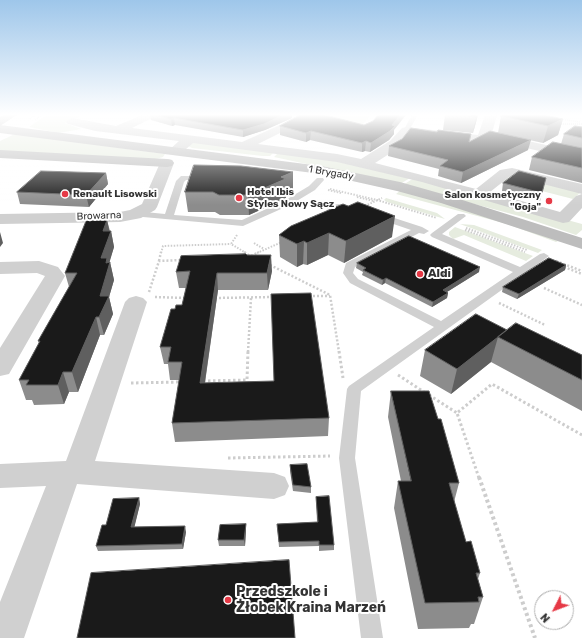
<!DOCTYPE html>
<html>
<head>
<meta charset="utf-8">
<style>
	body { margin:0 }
	#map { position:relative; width:582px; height:638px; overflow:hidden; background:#fff; font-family:Rubik,sans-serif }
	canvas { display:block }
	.north { position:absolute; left:534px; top:590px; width:40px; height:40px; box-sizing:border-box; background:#fff; border:1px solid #adadad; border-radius:50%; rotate:228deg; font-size:11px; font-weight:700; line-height:16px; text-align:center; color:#333 }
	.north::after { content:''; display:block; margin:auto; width:14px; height:18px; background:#e63946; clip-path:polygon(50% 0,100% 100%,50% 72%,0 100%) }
</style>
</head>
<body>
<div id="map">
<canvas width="582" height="638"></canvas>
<div class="north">N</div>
</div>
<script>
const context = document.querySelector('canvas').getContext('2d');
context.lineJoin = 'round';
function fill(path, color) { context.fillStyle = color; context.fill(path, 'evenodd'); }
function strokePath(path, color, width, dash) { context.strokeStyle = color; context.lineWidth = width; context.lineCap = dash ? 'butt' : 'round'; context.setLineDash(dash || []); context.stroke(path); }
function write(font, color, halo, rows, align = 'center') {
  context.font = font + ' Rubik,sans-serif'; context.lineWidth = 4; context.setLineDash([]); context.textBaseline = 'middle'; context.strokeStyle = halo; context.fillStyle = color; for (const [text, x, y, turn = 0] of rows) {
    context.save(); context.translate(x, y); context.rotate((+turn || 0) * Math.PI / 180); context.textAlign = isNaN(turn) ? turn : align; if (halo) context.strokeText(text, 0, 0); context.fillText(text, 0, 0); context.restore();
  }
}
fill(new Path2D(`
	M46,115H84L65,123L81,129L59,133L29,127Z
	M297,115H371L362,125Z
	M15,134L165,154L163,157L156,159L0,152V141Z
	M195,142L274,152L270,156H263L192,148L188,146L189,144Z
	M279,152L316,157L410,178L400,184L274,157Z
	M510,175L581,192L573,199L503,181Z
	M414,178L582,224V230L576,235L523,217L403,185Z
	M401,190L509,223L558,241L556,242L507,224L396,194Z
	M386,198L437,213L445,219L387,202L384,200Z
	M460,224L474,225L542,250L538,253Z
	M455,227L533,256L526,261L464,235L453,239L449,235V232Z`), '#e6ecdf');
strokePath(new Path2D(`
	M548,116L554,117
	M30,119L35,115
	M561,119L580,122
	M35,120L42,115
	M559,124H582`), '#cdcdcd', 1.5, [1, 1]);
strokePath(new Path2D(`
	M330,189L377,200L437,218
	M328,190L341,193
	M357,197L374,201
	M365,206L382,198
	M466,228L527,250
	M465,230L525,252
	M237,235L231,244L246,253
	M254,243L264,249
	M161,253L163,246L231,244
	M257,253L282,242`), '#cdcdcd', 2, [1.5, 1.5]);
strokePath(new Path2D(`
	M244,252L250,256
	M251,256L259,252
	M159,261L161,252
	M556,261L582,271
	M270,265L330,295L339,352
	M564,267L582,274
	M544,288L582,305
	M149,292L159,261L182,260
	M309,296H330
	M155,297L186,298
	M215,298L274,297
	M499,303L545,325
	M248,352L251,298`), '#cdcdcd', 2.5, [2, 2]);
strokePath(new Path2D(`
	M339,351L343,378
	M398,375L424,392
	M203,381L247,380L248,351
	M131,383L182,382
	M429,395L457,413
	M228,458L330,456
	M479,478L457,413L492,384L582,435`), '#cdcdcd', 3, [2.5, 2.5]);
strokePath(new Path2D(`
	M479,477L535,638`), '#cdcdcd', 4, [3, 3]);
fill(new Path2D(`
	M412,115H418L408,132H404L403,131Z
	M181,176H205L209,178L205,180H186L184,182L174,215L242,220L284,201L309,186L317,178H323L324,180L315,190L290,205L243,226L132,216L130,214L135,211L165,214L176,181Z
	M340,204L354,207L355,209L351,212C344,210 329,212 325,208L329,205Z
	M379,213L422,227L429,231L424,234L419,233L355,267L353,273L358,279L441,321L513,272L432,237L430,235L432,233L458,214H464L466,216L442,234L520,267L540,254L544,253L549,256L361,391L355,458L383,638H361L339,458L347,389L349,386L434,327L350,283L343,273L346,263L411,230L376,218L374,216L376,214Z`), '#d0d0d0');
fill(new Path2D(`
	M142,115H158L132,128L242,142L298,117L302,118L304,120L302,122L258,144L337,154L361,159L390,141L402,128L406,127L478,135L485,115H497L492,133L582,153V161L488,139L485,142L475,143L409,135L400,147L375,163L476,189L500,170L512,168L582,184V194L512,176L509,177L490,192L560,212L576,196L582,194V208L569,222L563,223L422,182L337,162L193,143C186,149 181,155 171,153L169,150L179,141L95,131L68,124L66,122L68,120L72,118L116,126Z
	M167,159L172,160L174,163L157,207L155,210L141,218L120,222L0,224V214L120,212L130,210L142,204L160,163L162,160Z
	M39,261L58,267L65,276L9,374L0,376V348L45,276L37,273L0,274V262Z
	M136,296L143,298L147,302L95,461L274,473L285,477L289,486L285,495L274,499L77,484L24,638H0V602L46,486L0,488V464L66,461L125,302L129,298Z`), '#d0d0d0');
fill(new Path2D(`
	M0,125L321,166L400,182L453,197L582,238V249L441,203L397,191L321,174L0,133Z
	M0,150L167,159L172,160L174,163L172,166L167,167L0,158Z`), '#bdbdbd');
fill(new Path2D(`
	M3,115H17L0,126V117Z`), '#ababab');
fill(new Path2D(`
	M150,115H292V118L265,130L243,137L175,125L172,126L151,120Z
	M445,115H478L473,133L443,130Z
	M501,116L563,119L558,135L543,143L498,133Z
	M364,125L394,130V134L389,140L370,152L365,151L362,152L310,140L306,142L280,135V126Z
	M582,127V183L529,170L532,157L561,144L564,134Z
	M437,132L471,134L470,141L528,150L461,183L438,176L439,169L388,156L389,146Z
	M106,173L108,184L89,207L20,204L17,192Z
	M546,178L540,201L502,191L503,183Z
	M293,191L286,194V198L283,200L249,215H220L215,212H188L185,192Z
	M107,220L110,231H111L114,247L109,262H110L114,280L109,297L113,314L104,335H100L78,392H69L64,404L34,405L32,400H26L19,380L39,343L38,341L69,287L65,273Z
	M291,226L392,237L344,263L328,255L307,265L303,264L297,267L280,257L279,235Z
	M247,255L272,271L268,290H218L205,383L329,418L328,436L175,442L172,423L179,380H170L168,364H164L160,347L175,309L182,305L186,288H179L176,272Z
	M357,263L479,272L447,292L448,293L447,298L432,307L385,283L382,285L362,275L363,272L356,268Z
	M566,265L565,270L517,299L502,292L503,287Z
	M507,330L582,355V411L491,362L451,394L420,376L425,350Z
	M391,391L438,419L459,483L454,502L466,542L480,573L478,579L483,597L474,624H471L469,628L418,629L394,508L398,481H401L388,417Z
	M290,465L311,487V493L293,491L290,471Z
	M316,497L334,545V550L319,551V546L279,547L277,524L317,522Z
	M139,498L140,504L134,527L186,532L183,549L98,551L96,546L106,525Z
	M246,524V530L245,546H219L218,540Z`), '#8c8c8c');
fill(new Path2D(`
	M283,115H292V118L265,130L243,137V130Z
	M400,115H406L394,130V134L389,140L370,152L371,143L392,125Z
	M476,115H478L473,133L476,117Z
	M174,118L175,125L172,126L171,119Z
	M563,119L558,135L543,143L548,126Z
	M311,131L310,140L306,142V133Z
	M531,140L528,150L461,183L463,172Z
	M366,141L365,151L362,152V143Z
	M293,172V191L286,194V198L249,215L248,195L281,177Z
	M106,173L108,184L89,207L86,195Z
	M395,216L392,237L344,263L346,241Z
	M107,220L110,234L111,231L114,247L109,264L110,262L114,280L109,297L113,314L104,335L99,317L100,296L103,231Z
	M0,232L3,243L0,247Z
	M329,233L328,255L307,265V243Z
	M304,241L303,264L297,267V244Z
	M271,255L272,271L268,290L267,273Z
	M566,265L565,270L517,299L519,294Z
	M480,267L479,272L442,295L443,290Z
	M217,273L218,290L202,402L200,383Z
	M386,278L385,283L382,285L383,280Z
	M448,293L447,298L432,307L433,302Z
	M96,317L100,335L78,392L72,372Z
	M498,337L491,362L451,394L457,369Z
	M63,372L69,392L64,404L58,385Z
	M139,498L140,504L133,533L131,527Z
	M246,524V530L245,546L244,540Z
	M185,526L186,532L183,549L182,544Z`), '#5f5f5f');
const building = new Path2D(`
	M156,115H283L264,124L243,130L174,118L171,119Z
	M300,115H325L364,125L373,121L378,115H400L392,125L395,126L390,131L371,143L366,141L362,143L311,131L306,133L280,126Z
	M466,115H476V117Z
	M503,115H545L563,119L548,126L501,116Z
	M575,126L582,127V138L564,134Z
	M411,128L437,132L438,130L471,134L469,142L490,131L531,140L463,172L440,166L448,160L389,146L402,139Z
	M553,142L582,148V168L532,157Z
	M194,165L241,166L293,172L281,177L286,179L283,180L248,195H219L213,192H185Z
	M41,171L106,173L86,195L17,192Z
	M519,171L546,178L542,193L503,183Z
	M358,202L395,216L346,241L329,233L307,243L304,241L297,244L279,235L291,226L343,204L348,206Z
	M107,220L103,231H111L101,258H107L106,263L110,262L100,296H109L99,317H96L72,372H63L58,385H26L29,380H19L40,341H38L77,273H65L86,221Z
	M409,236L480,267L443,290L448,293L433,302L386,278L383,280L363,270L366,268L357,263Z
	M246,254L247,255H271L267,273H217L200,383L274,381L271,294L311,293L329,418L172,423L182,362H168L171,347H160L171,309H175L176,305H182L190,271L176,272L181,256Z
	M549,258L566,265L519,294L503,287Z
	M476,314L507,330L457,369L425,350Z
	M516,323L582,355V380L498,337Z
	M391,391H429L438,419H441L459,483H449L466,542L471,541L480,573H476L483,597H478L479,602L425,603L398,481H411Z
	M307,464L311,487L293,485L290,465Z
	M329,496L334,545H319V541L279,542L277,524L318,522L316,497Z
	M139,498L131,527L185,526L182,544L96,546L102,525H106L113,499Z
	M246,524L244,540H218L220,525Z
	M289,560L295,638H77L91,573Z`);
fill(building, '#1a1a1a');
strokePath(building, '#5f5f5f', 1);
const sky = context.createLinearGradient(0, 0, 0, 205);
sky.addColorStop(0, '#9ec6ea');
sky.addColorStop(0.56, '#fff');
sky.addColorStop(1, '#ffffff00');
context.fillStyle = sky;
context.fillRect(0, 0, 582, 205);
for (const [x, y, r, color] of [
	[65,194,4,"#e63946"],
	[239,198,4,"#e63946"],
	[549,201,4,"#e63946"],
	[420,274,4,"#e63946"],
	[228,600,4,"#e63946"]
]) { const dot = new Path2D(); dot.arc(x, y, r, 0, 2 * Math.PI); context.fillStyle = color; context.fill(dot); strokePath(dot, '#fff', 1.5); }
write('10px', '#333', '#fff', [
	["1 Brygady",331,173,10],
	["Browarna",99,216,-2]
]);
write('bold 10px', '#333', '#fff', [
	["Hotel Ibis",247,192],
	["Styles Nowy Sącz",247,204],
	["Renault Lisowski",73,194],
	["Salon kosmetyczny",541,195,"right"],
	["\"Goja\"",541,207,"right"]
], 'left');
write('bold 12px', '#333', '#fff', [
	["Aldi",428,274]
], 'left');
write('bold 14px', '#333', '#fff', [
	["Przedszkole i",236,592],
	["Żłobek Kraina Marzeń",236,608]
], 'left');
</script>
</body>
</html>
